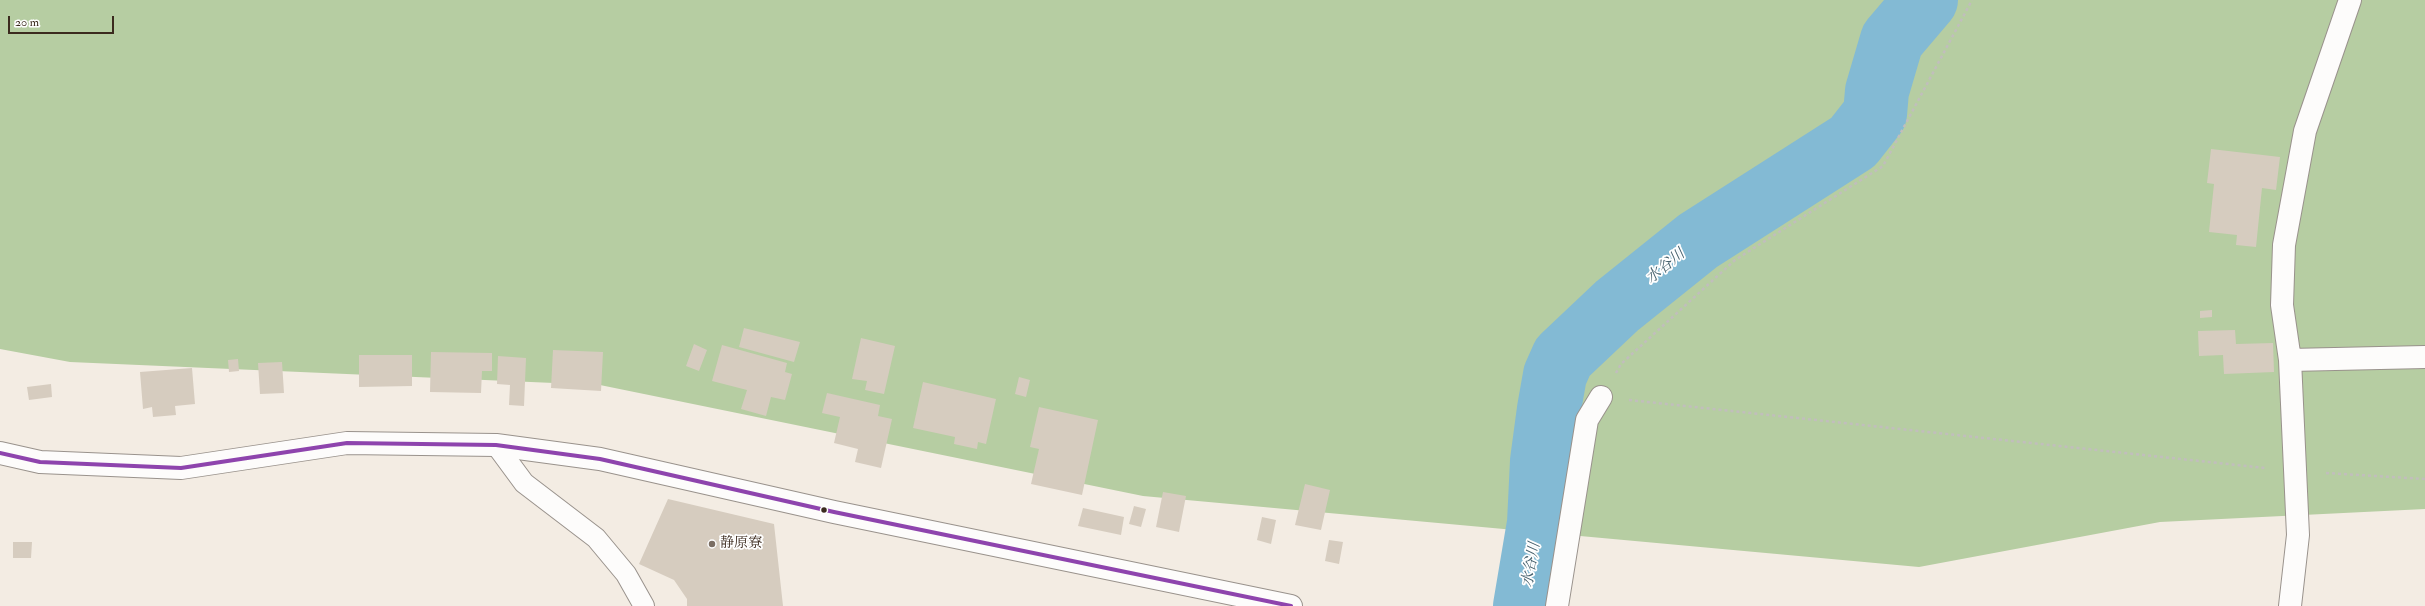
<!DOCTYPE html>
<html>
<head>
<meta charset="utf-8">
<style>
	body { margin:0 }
	#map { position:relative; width:2425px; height:606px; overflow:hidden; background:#f3ece3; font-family:"IM FELL Double Pica",serif }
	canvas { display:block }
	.scale { position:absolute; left:8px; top:16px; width:106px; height:18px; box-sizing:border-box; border:2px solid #3b2a1e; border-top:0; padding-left:5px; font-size:12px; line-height:14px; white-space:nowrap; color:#3b2a1e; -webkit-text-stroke:3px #fff; paint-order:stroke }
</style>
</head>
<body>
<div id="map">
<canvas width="2425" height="606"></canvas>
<div class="scale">20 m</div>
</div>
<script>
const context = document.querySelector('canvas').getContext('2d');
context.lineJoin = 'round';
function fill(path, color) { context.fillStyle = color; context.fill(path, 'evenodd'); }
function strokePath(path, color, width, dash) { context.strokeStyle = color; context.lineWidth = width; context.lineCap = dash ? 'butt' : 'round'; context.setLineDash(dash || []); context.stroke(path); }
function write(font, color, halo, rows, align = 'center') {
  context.font = font + ' "IM FELL Double Pica","Noto Serif JP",serif'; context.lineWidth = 3.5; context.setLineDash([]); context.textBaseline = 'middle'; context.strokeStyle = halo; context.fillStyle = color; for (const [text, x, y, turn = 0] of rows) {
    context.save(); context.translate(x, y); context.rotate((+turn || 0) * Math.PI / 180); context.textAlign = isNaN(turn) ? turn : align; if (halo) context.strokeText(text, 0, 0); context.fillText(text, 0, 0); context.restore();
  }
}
fill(new Path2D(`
	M0,0H2425V509L2160,522L1919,567L1143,496L600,385L70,362L0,349Z`), '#b6cda2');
strokePath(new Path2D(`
	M1525,606L1539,523L1542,461L1549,409L1555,375L1563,357L1617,306L1698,241L1853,142L1875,114L1877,91L1892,40L1926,0`), '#83bad4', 64);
fill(new Path2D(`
	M2211,149L2280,157L2276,190L2262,188L2256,247L2236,245L2237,235L2209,232L2214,184L2207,183Z
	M2212,310V317L2200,318V311Z
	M744,328L800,342L794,362L739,347Z
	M2235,330L2236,344L2273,343L2274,372L2224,374L2223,355L2199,356L2198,331Z
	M861,338L895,346L884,394L865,390L867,381L852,379Z
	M694,344L707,350L699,371L686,366Z
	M722,345L787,363L785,372L792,374L785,400L771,397L766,416L741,409L747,390L712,381Z
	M553,350L603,352L601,391L551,388Z
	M431,352L492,353V371H482L481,393L430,392Z
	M359,355H412V386L359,387Z
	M498,356L526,358L524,406L509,405L510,385L497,384Z
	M238,359L239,371L229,372L228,360Z
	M282,362L284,393L260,394L258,363Z
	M192,368L195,404L175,406L176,415L153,417L152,407L143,409L140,372Z
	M1019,377L1030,380L1026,397L1015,394Z
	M923,382L996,399L986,444L978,442L977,449L954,444L955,437L913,428Z
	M51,384L52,397L29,400L27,387Z
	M827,393L880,405L878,416L892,419L881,468L855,462L858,449L834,443L840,417L822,413Z
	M1039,407L1098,420L1082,495L1031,484L1039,449L1030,447Z
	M1305,484L1330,490L1321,530L1295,525Z
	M1163,492L1186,496L1179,532L1156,527Z
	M668,499L774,524L783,606H687V599L674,580L639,564Z
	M1134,506L1146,509L1141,527L1129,524Z
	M1083,508L1124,517L1121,535L1078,526Z
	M1262,517L1276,520L1271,544L1257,540Z
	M1329,540L1343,542L1339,564L1325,561Z
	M13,542H32L31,558H13Z`), '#d6ccbf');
const lane = new Path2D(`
	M496,445L524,483L596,538L626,574L644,606`);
const street = new Path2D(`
	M2290,360L2425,357
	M1557,606L1587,420L1601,397
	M2290,606L2298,535L2290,360L2282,305L2284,245L2305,131L2350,0`);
const primary = new Path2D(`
	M0,453L40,462L181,468L347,443L496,445L600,459L834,512L1291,606`);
strokePath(lane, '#99928c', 22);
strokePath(street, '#99928c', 24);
strokePath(primary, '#99928c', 24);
strokePath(new Path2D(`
	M1616,373L1621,364L1735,260L1883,166L1972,0
	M1629,400L2265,468
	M2326,473L2425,479`), '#c1bebc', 2.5, [3, 3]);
strokePath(lane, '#fdfcfb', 20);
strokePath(street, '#fdfcfb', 22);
strokePath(primary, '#fdfcfb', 22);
strokePath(new Path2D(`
	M0,453L40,462L181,468L347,443L496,445L600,459L834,512L1291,606`), '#8e44ad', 4);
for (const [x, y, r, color] of [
	[824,510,3.5,"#3b2a1e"],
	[712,544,4,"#7b6e63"]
]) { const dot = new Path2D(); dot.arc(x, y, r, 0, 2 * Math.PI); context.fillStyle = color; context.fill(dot); strokePath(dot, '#fff', 1.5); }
write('14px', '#3b2a1e', '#fff', [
	["静原寮",720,544]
], 'left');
write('italic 15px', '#46616d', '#fff', [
	["水谷川",1666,267,-39],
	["水谷川",1532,565,-80]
]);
</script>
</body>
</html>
